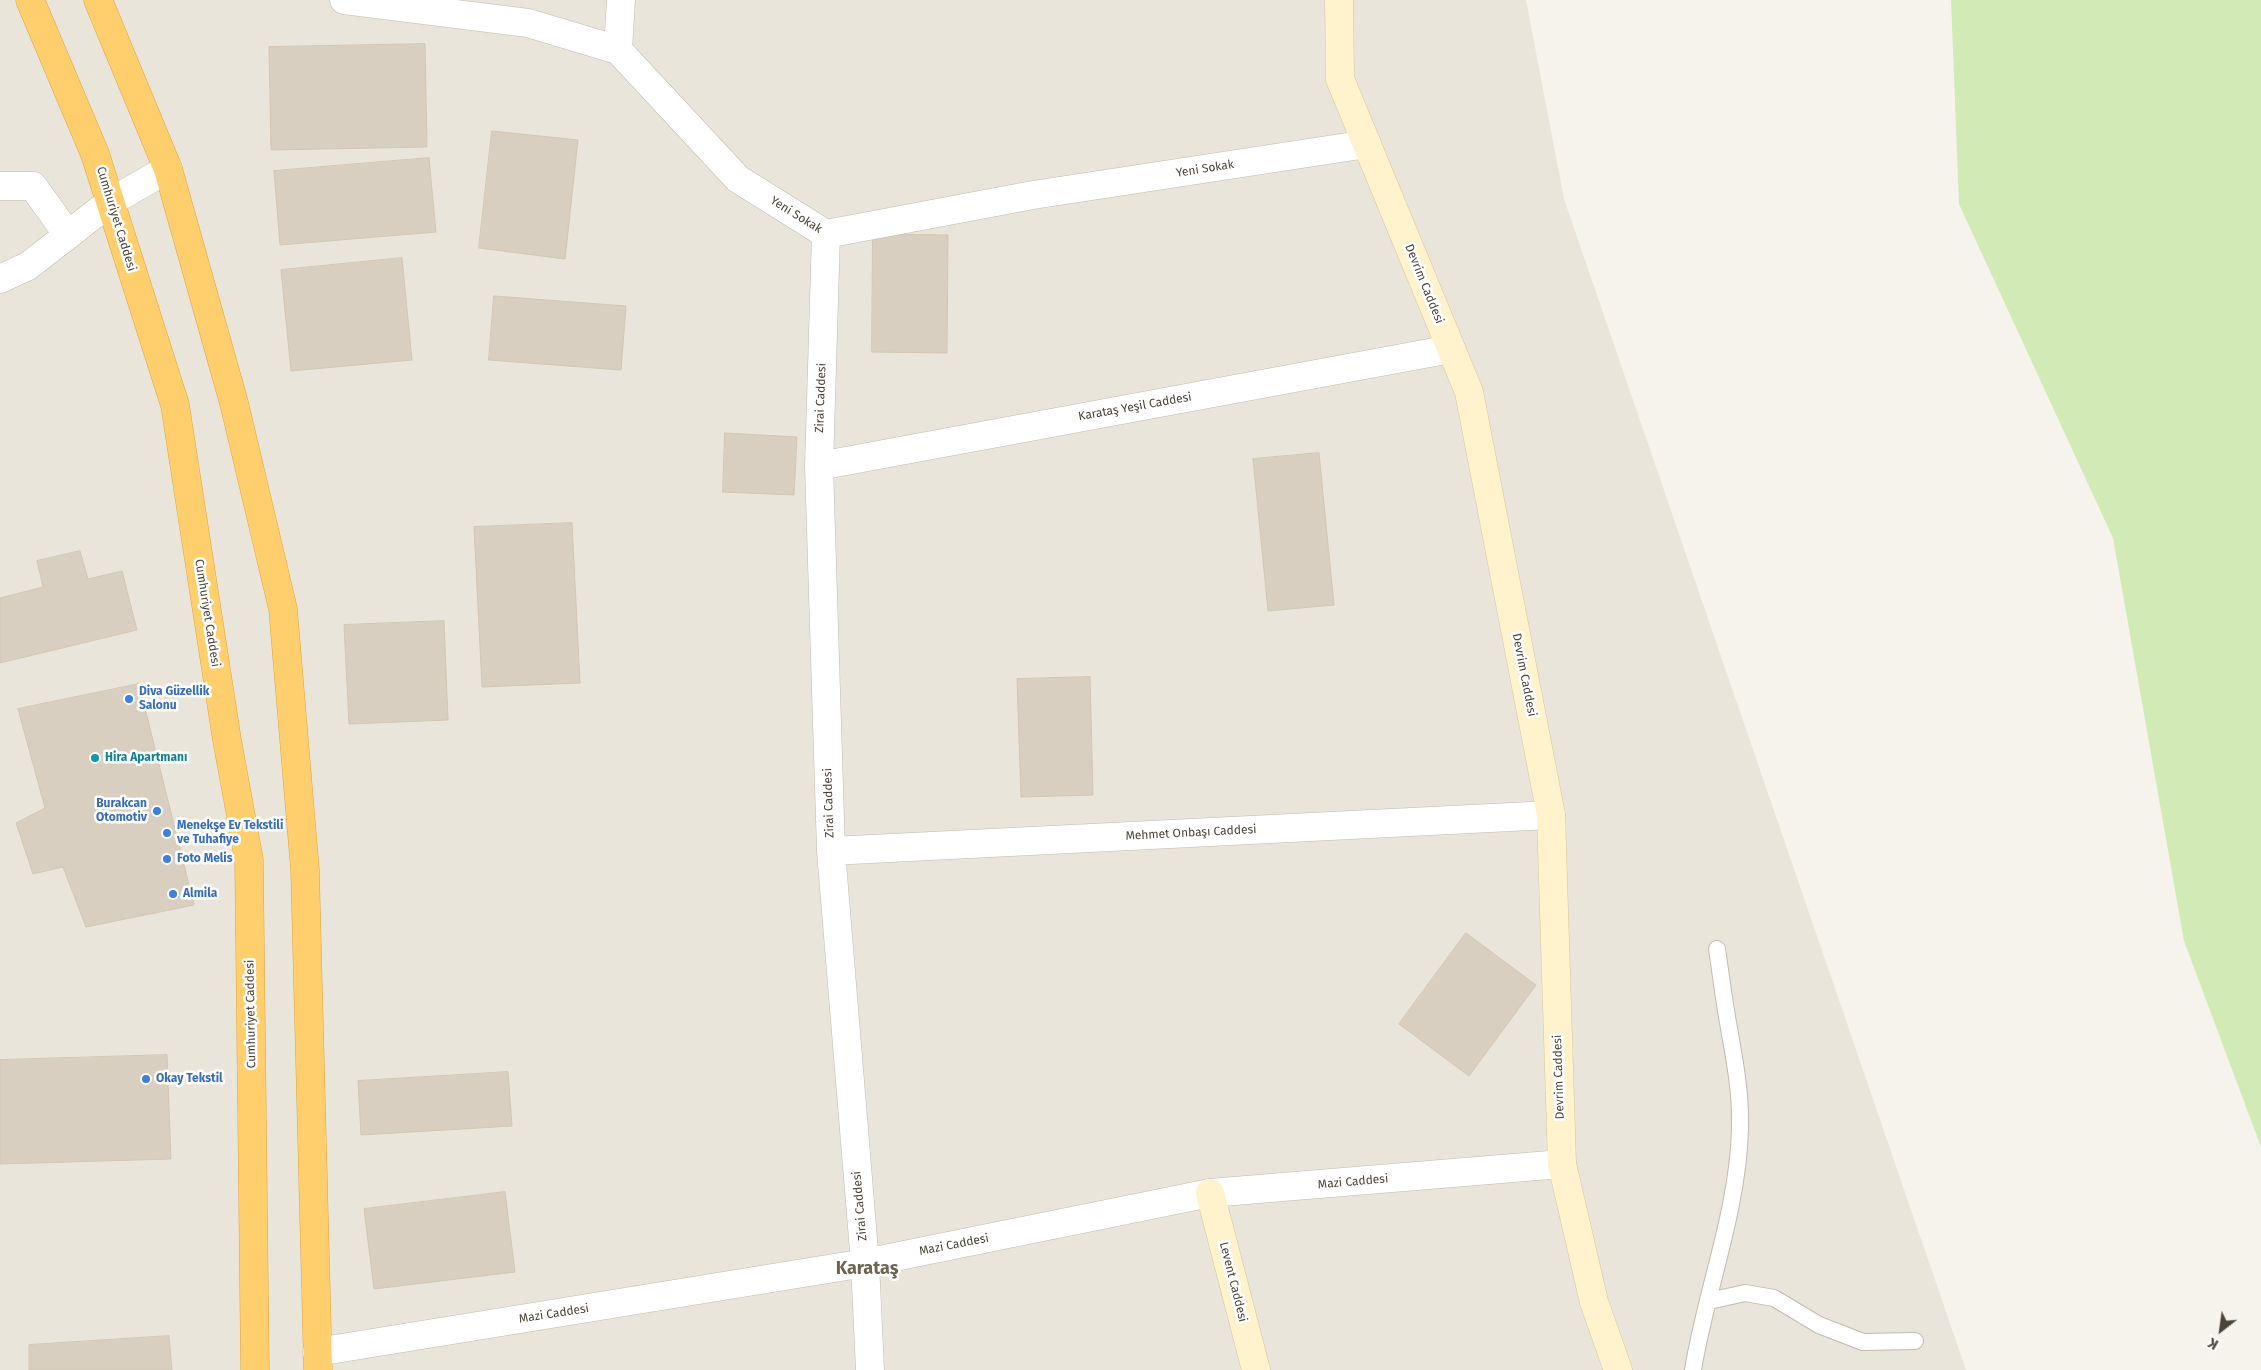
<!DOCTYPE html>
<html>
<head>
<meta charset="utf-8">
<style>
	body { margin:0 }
	#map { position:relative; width:2261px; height:1370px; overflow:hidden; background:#f6f3ec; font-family:"Fira Sans",sans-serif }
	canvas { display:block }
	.north { position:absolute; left:2196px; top:1305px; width:50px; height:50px; -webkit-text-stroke:4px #fff; paint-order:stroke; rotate:210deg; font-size:14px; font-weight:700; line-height:20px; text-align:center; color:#4b4439 }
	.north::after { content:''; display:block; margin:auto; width:18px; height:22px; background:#4b4439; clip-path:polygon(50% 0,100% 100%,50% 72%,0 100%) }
</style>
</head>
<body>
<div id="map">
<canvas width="2261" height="1370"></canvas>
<div class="north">K</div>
</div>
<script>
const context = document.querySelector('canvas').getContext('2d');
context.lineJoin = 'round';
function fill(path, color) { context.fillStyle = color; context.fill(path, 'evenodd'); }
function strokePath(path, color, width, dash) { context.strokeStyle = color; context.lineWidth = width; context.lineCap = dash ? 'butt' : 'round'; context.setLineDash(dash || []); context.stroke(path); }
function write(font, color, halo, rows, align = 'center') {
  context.font = font + ' "Fira Sans",sans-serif'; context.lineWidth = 5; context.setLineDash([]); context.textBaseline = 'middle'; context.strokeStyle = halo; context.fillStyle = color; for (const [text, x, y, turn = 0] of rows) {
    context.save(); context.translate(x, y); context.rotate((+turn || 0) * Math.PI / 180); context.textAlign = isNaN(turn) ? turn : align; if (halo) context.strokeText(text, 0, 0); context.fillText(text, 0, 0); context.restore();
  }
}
fill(new Path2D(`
	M0,0H1526L1564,199L1966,1370H0Z`), '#eae5da');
fill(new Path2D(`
	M1951,0H2261V1147L2184,941L2113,538L1959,204Z`), '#d2eab5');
const building = new Path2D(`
	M425,44L427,147L271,150L269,47Z
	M492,131L578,140L565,259L479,248Z
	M429,158L436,232L280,245L274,171Z
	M873,234L948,235L947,353L872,352Z
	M402,258L412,360L291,371L281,270Z
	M494,296L626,306L621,370L489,360Z
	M725,433L797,437L794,495L723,492Z
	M1319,453L1334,605L1268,611L1253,459Z
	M572,523L580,683L482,687L474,527Z
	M80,551L88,579L122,571L137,630L0,663V598L43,587L37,561Z
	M444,621L448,720L349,724L344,625Z
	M1090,677L1093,795L1021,797L1017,679Z
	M139,684L194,905L86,927L63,867L33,874L16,823L45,808L18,709Z
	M1466,933L1536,985L1469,1076L1399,1024Z
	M167,1055L171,1159L0,1164V1060Z
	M508,1072L512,1126L361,1135L358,1081Z
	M505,1192L515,1272L374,1289L364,1209Z
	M169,1336L172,1370H29V1345Z`);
fill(building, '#d8cfc1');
strokePath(building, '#d3c7b4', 1);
const lane = new Path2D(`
	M1709,1301L1745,1293L1774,1298L1819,1325L1863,1342L1915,1341
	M1693,1370C1706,1290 1738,1211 1740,1129C1741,1094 1735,1062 1729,1028C1724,1002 1721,975 1717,949`);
const street = new Path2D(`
	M344,0L528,23L618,50L738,179L826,234L1033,195L1367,144
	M618,50L621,0
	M0,186H33L68,235L110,202L168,169
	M826,234L819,466L831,851L865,1263L870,1370
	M0,279L28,266L68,235
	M819,466L1451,349
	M831,851L1551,815
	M317,1352L865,1263L1210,1193L1562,1164`);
const secondary = new Path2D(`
	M1339,0L1340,79L1469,392L1551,815L1562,1164L1594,1302L1618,1370
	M1210,1193L1256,1370`);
const highway = new Path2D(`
	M30,0L95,154L175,405L227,740L249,860L255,1370
	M98,0L168,169L234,403L283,609L305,870L318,1370`);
strokePath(lane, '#c2bbae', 18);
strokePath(street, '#c2bbae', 29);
strokePath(secondary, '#d6c79b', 29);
strokePath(highway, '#e0a43c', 29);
strokePath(lane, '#fff', 16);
strokePath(street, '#fff', 28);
strokePath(secondary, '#fff3cd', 28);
strokePath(highway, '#ffcf6e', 28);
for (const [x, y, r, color] of [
	[129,699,5,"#3f7fe0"],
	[95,758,5,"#0f9aa8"],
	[157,811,5,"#3f7fe0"],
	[167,833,5,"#3f7fe0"],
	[167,859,5,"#3f7fe0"],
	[173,894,5,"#3f7fe0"],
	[146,1079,5,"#3f7fe0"]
]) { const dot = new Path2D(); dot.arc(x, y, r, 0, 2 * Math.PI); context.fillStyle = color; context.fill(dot); strokePath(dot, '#fff', 2); }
write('12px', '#4b4439', '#fff', [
	["Yeni Sokak",1205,169,-9],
	["Yeni Sokak",796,215,32],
	["Cumhuriyet Caddesi",116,219,73],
	["Devrim Caddesi",1424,284,68],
	["Zirai Caddesi",821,398,-88],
	["Karataş Yeşil Caddesi",1135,407,-10],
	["Cumhuriyet Caddesi",207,613,81],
	["Devrim Caddesi",1524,675,79],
	["Zirai Caddesi",829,803,-92],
	["Mehmet Onbaşı Caddesi",1191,833,-3],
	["Cumhuriyet Caddesi",251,1014,-91],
	["Devrim Caddesi",1559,1077,-92],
	["Mazi Caddesi",1353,1182,-5],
	["Zirai Caddesi",860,1206,-95],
	["Mazi Caddesi",954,1245,-11],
	["Levent Caddesi",1233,1282,76],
	["Mazi Caddesi",554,1314,-9]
]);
write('bold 12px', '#366cbe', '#fff', [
	["Diva Güzellik",139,692],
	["Salonu",139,706],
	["Burakcan",147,804,"right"],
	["Otomotiv",147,818,"right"],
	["Menekşe Ev Tekstili",177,826],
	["ve Tuhafiye",177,840],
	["Foto Melis",177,859],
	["Almila",183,894],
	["Okay Tekstil",156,1079]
], 'left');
write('bold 12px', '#0d838f', '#fff', [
	["Hira Apartmanı",105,758]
], 'left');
write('bold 18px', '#6e6250', '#fff', [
	["Karataş",867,1269]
]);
</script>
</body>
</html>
